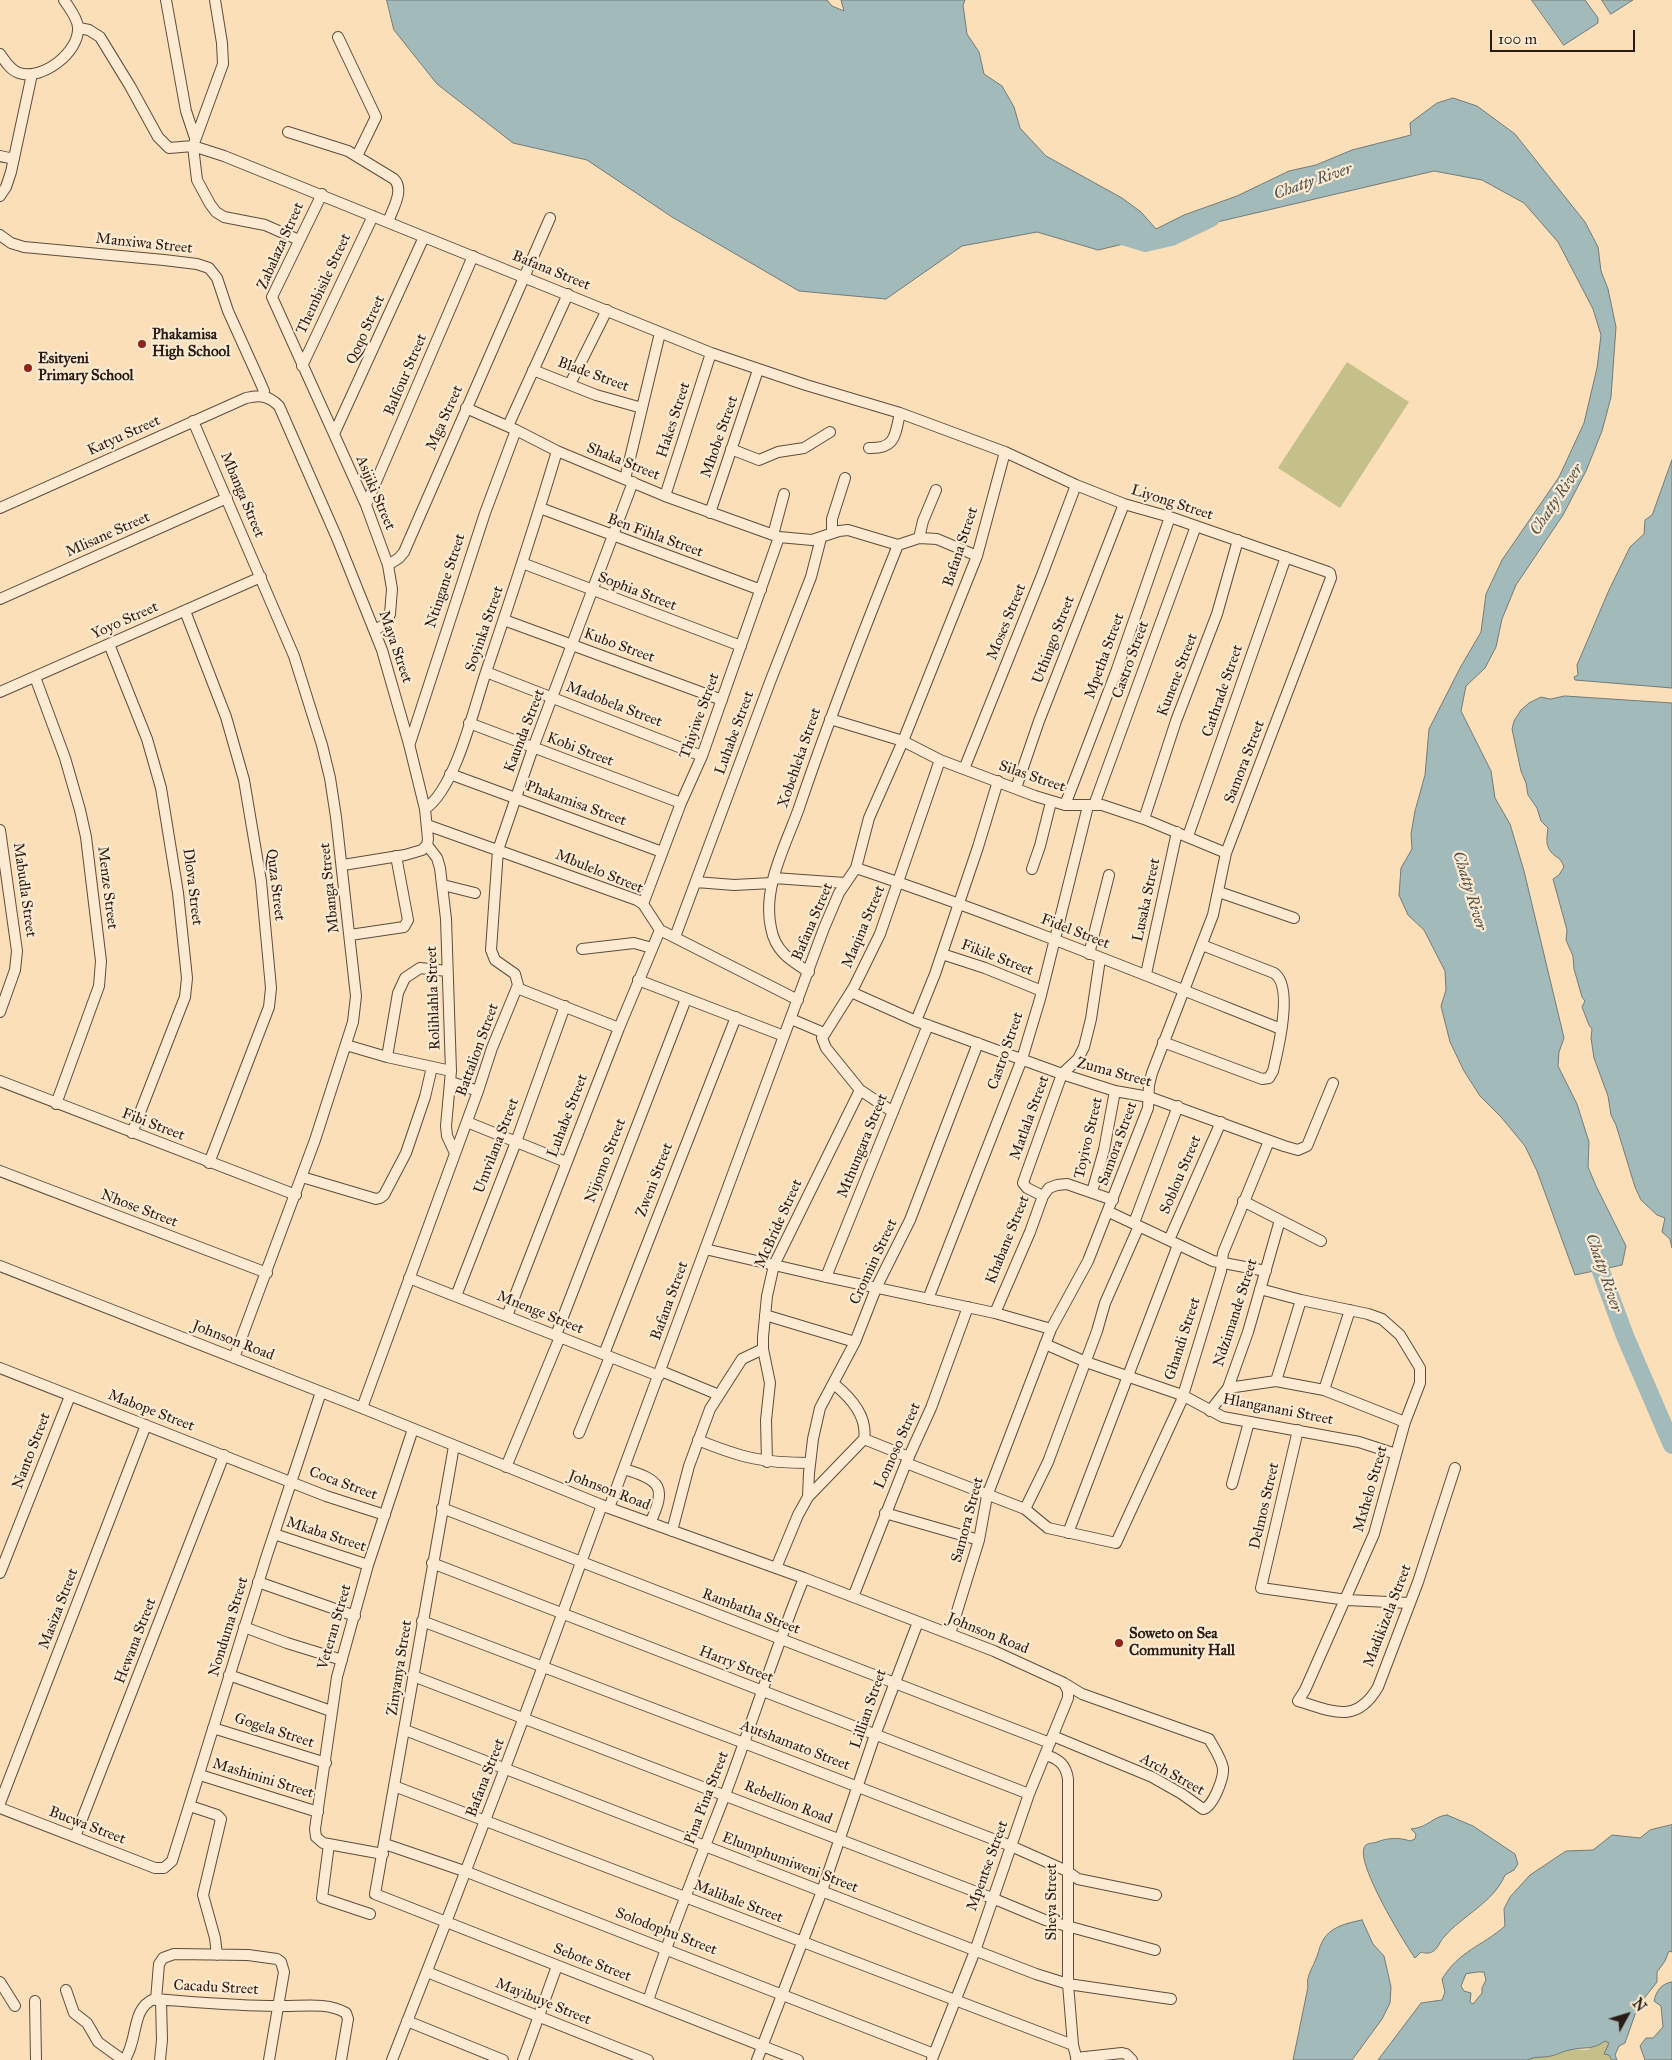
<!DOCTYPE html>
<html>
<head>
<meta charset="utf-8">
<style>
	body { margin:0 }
	#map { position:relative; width:1672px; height:2060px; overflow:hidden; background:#fadfb9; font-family:"IM FELL Great Primer",serif }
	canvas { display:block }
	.north { position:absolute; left:1602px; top:1990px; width:50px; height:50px; -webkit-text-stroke:4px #fcead2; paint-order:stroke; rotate:51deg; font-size:14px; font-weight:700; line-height:20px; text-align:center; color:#281c14 }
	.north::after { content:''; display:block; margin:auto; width:18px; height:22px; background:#281c14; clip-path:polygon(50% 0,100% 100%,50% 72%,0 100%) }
	.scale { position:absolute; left:1490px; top:30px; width:145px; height:22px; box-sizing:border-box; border:2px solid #281c14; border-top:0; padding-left:6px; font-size:15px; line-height:18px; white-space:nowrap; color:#281c14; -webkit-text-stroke:4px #fcead2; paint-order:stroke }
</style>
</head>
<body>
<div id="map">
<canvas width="1672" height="2060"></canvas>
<div class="north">N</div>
<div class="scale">100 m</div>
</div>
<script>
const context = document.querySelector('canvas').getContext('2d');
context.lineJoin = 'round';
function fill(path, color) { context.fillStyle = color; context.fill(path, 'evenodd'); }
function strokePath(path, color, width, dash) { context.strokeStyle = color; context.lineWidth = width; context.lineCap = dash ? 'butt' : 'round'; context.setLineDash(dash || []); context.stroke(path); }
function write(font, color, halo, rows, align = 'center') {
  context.font = font + ' "IM FELL Great Primer",serif'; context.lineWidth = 4.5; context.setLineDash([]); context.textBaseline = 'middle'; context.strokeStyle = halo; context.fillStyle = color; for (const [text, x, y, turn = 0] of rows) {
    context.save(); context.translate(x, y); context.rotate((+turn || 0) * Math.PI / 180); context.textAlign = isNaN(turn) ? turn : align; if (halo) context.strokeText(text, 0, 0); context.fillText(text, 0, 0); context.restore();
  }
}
fill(new Path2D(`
	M1347,362L1409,402L1340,508L1278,468Z
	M1605,2041L1609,2042L1608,2049L1612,2060H1527L1533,2057L1553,2056L1573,2049L1586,2050Z`), '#c5c08a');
const water = new Path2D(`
	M387,0H827L832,6L844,11L841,0H965L963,5L967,34L979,52L984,74L1002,86L1014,107L1020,128L1046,156L1122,198L1141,212L1156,229L1184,215L1237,196L1289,171L1316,165L1352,150L1411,135L1410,123L1437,103L1453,98L1477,106L1515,134L1585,222L1598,247L1601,271L1608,289L1616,327L1611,397L1602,431L1586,471L1563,515L1516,585L1502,619L1496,647L1485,668L1466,686L1461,711L1491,771L1495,798L1510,824L1524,871L1564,1038L1559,1052L1558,1066L1577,1104L1589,1142L1588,1167L1596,1186L1626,1246L1622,1265L1575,1275L1537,1171L1525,1146L1501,1117L1480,1096L1464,1071L1450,1042L1441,1006L1446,990L1445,971L1424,930L1408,915L1399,895L1401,868L1412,849L1411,834L1415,811L1425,775L1429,729L1460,668L1481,632L1486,594L1502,560L1559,477L1584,423L1597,368L1601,335L1593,309L1558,242L1524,203L1482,180L1434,171L1098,250L1037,232L962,246L886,299L799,291L672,217L587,160L513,143L437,84L394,30Z
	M1532,0H1585L1598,18V23L1564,45Z
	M1602,0H1633L1611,14Z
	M1672,460V688L1575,680L1574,677L1578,675L1577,665L1609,590L1630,547L1644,534L1645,520L1652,515Z
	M1565,696L1672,703V1248L1670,1239L1662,1232L1665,1218L1657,1215L1641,1200L1635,1187L1616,1125L1611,1115L1608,1096L1594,1058L1591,1038L1592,1029L1589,1025L1582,1007L1585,1001L1582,997L1574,969L1573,956L1566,940L1567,930L1553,879L1559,875L1564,867C1560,856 1557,859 1551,852C1545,845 1547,836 1548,828L1541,821L1537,808L1528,795L1526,783L1521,771L1512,729L1514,721L1521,710L1529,703L1541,697L1550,699Z
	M1447,1815L1473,1826L1515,1854L1518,1864L1514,1870L1505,1875C1494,1902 1462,1916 1444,1937C1440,1941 1438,1949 1432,1952C1428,1954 1424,1953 1421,1952L1415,1958C1403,1941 1357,1865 1364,1848C1366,1842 1372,1844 1377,1842C1387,1838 1399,1837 1410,1841L1415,1839L1416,1834L1411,1829C1430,1827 1431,1817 1447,1815Z
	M1672,1825V1952L1669,1951L1665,1961L1657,1972V1982L1638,2006L1625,2043L1619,2046L1615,2055L1617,2060H1612L1609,2055L1604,2054L1609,2043L1605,2041C1591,2051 1585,2046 1570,2050C1563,2051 1557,2055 1551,2056C1543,2058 1535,2056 1527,2060H1378L1421,2003L1442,2000L1445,1992L1442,1979C1460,1950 1481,1947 1505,1926L1504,1909L1510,1897L1530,1875L1566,1851L1593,1850L1612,1835L1640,1838L1650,1830ZM1478,1972H1484L1486,1980L1482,1988V1993L1473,2004L1470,2002L1471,1993L1464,1991L1461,1986L1466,1974Z
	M1362,1920L1373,1944L1384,1956L1391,1987L1390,2003L1382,2019L1352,2060H1293L1308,1987C1306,1977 1311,1971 1315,1961C1318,1955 1319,1948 1322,1942C1329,1927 1347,1923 1362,1920Z
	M1672,1982V2060H1645L1640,2046L1646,2038H1653L1663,2027L1661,2006L1654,2001C1656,1991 1662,1983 1672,1982Z`);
fill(water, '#a3baba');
strokePath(water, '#727b78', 1);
strokePath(new Path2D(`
	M1116,234L1145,243L1171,237L1211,218
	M1592,1247L1625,1336L1672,1445`), '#a3baba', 18);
const minor = new Path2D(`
	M166,0L186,111L195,138
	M215,0L222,43L223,64L193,146L197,180L210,204L216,212L224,217L265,225L299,240
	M79,28L89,30L100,37L130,86L158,137L169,148L193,146L224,156L711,353L806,385L900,413L1005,452L977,556L903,741L869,818L856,868L839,893L824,928L609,1508
	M338,37L376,117L357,156
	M0,54C5,61 10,70 19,73C42,81 80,52 78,27C77,17 69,8 64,0
	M288,132L348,151L394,179C405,190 392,210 388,222
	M0,156L14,159
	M322,194L272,297L366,505L388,565L392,589L390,614L386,624L374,630
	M0,196L6,187L11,172L32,74
	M0,235L11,243L24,247L164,260L197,264L209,268L217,278L228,311L261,384L264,391L262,396
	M302,366L373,216
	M533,370L596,395L642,408
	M570,384L607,310
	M466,408L516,430L557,451L665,496L779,537L812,540L839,531L848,530L898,545L919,538L937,539L977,556
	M193,421L294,656L322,745L330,778L336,817L356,996L353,1022L315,1140L234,1358
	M508,426L568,294
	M334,434L424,237
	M869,448C896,449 895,435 900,413
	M731,449L759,460L778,452L804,448L830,432
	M625,479L660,333
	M665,496L711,353
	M366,505L473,256
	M0,508L246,398C260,395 268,395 279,406L337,538L382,650L409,744L425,809L428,839L427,845L422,850L405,855L343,865
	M540,508L761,590
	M710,513L758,370
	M832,533V519L845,478
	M773,535L784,494
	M919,538L923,521L936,490
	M522,563L741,646
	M388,565L399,558L404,552L550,218
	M0,599L227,498
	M185,611L226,717L244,780L261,881L271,988L269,1007L209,1163
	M504,620L722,700
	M109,644L147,739L161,788L178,893L187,978L185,997L132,1133
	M486,672L702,756
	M35,677L65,758L80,810L86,837L101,961L99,986L56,1104
	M0,692L261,577
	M830,719L903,741L940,760L1035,796L1065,805H1102L1144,819L1226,853
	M469,723L681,803
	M410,743L485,513L516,430
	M964,769L1042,575L1076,485
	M450,774L662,852
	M1016,788L1039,721L1124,504
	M1065,805L1116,672L1170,517
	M1094,805L1196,526
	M425,809C456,788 474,707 486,672C511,598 535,525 557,451
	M1144,819L1176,721L1217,614L1238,540
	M427,825L637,900L643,904L660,930L798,1000
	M0,830L17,951L15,970L0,1012
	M1188,836L1286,557
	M427,845L437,858L440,868L446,919L451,1071L446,1126L447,1136L455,1153
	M856,868C1000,916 1140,973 1281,1029
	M1032,869L1040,846L1051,802
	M774,878L845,883
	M696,882L734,885L772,883
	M443,885L475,893
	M1219,892L1294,918
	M643,904L681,803L702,756L779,537
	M350,935L404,927L408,920L396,856
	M675,937L770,682L811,577L821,538
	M582,949L634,943L652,948
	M942,954L985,968L1042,991
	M1089,954L1109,875
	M809,972C790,960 775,951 771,928C762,887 786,845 799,808C829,719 863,632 898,545
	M1146,974L1177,832
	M638,980L784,1036
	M517,988L619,1028
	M851,992L916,1021L1062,1074L1115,1091L1149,1097L1284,1146L1298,1150L1307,1146L1333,1083
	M791,1019L824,1033
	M916,1021L935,974L978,847L998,781
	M1163,1042L1262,1079L1269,1078L1273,1071C1278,1050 1294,986 1274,973L1202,945
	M346,1045L387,1057L451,1071
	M387,1057L398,993L405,978L420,968L447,971
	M0,1081L296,1195
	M451,1082L478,1091
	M893,1112L860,1090L826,1048L822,1038L854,987L880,934L940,760
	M467,1122L566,1162
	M0,1171L267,1273
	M302,1177L376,1199L380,1198L384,1195L406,1153L425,1097L432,1067
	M1092,1192L1104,1150L1115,1091
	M1043,1196L1027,1188L1023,1183L1025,1177L1062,1074L1078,1059L1084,1047L1091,1019L1100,959
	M1243,1201L1321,1241
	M1109,1212L1213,1261L1266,1271
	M1134,1223L1178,1106
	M1169,1240L1221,1122
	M705,1249L826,1277L995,1313L1051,1329
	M0,1266L362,1408L609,1508L804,1578L994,1651L1064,1683L1082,1694L1209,1739C1214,1748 1221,1758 1223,1768C1224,1778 1213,1807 1203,1809L1182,1794L1152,1777L1053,1736
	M826,1277L928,1025
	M409,1278L659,1376
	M1260,1289L1301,1300L1368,1314L1382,1319L1400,1335L1420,1368V1383L1405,1422L1374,1534L1305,1690L1298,1701C1332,1711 1356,1725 1378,1687L1418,1582L1455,1468
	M456,1296L516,1142L565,1006
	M928,1299L1022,1059L1040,999L1088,806
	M995,1313L1030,1232L1043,1196L1049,1188L1057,1185L1067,1184L1113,1200
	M765,1315L855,1342
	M507,1316L619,1028L660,930
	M556,1335L686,999
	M1045,1344L1086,1362L1182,1395L1223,1417L1359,1442L1396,1454
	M604,1354L736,1017
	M0,1368L326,1496L385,1515
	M661,1371L719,1395
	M1276,1381L1301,1300
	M834,1384C850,1397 868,1416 864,1439
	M1228,1388L1276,1381L1324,1390L1405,1422
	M1324,1390L1350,1310
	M362,1408L478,1091L492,1048L518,985L515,974L495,960L491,950L498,850L533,748L633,482
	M1210,1411L1228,1388L1248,1332L1280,1220
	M1298,1430L1261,1588L1347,1600L1409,1603
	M579,1433L610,1357
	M864,1439L909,1457
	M698,1440C742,1458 763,1463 810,1463
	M454,1446L375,1894L798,2060
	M767,1462L766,1420L770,1383L763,1349V1337L767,1296L774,1265L860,1090
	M906,1463L1025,1509L1048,1528L1116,1543L1181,1402L1221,1271L1223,1253L1269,1141
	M506,1467L560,1337
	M624,1469C661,1480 667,1487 650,1523
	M1232,1484L1249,1422
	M808,1497L864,1439
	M442,1508L1050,1743
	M1025,1509L1048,1462L1097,1331L1105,1303L1139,1226
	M885,1513L979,1540
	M672,1531L689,1466L710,1409L742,1359L763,1349
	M1068,1533L1178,1245
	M274,1534L368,1565
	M432,1563L1029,1794
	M776,1568L798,1515L808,1497L809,1473L813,1439L820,1408L855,1342L877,1286L910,1220L978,1043
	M0,1573L70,1396
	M258,1582L355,1616
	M853,1597L906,1463L931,1408L968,1307
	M422,1621L744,1743L1011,1846L1067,1871L1078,1879L1156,1895
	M244,1627L287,1643L342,1660
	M950,1634L979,1540L987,1496L1051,1329L1088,1261L1148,1108L1149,1085L1152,1073L1213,915L1226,853L1331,578L1330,573L1328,572L1170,517L1124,504L1076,485L1005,452
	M229,1675L331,1711
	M413,1676L992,1898L1045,1920L1155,1950
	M213,1728L326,1763
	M405,1730L1036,1974L1068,1984L1171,1999
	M1046,1755C1059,1759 1066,1765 1068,1779V1984L1073,2045L1077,2060
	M200,1775L318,1812
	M394,1786L1073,2045
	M0,1803L146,1425
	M190,1806L217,1815L221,1819L203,1895L215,1938L217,1955
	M0,1808L155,1868H164L172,1861L266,1558L321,1392
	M75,1837L224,1455
	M329,1844L322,1898L370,1914
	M385,1844L467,1872L934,2054
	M383,1854L323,1843L316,1837L315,1829L337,1677L368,1565L413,1429
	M427,1972L648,2060
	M0,1982L15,2006
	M66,1990L74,2013L87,2023L98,2042L123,2060
	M156,2000L159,1964L163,1958L174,1954L248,1955L277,1959L281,1962L284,1972L269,2060
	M35,2001L36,2060
	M648,2001C671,1931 698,1864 725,1795C752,1723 775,1650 804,1578
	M407,2021L503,2060
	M1076,2058L1122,2053L1126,2054L1132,2060
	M932,2059L975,1951L1029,1794L1068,1698V1691L1064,1683
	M125,2060C127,2055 130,2050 131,2045C137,2028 135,2007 154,1999C195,2002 236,2006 277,2006C299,2007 326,2001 346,2013L348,2019L341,2060
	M160,2060L162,2040L161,2000
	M392,2060C465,1876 535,1691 602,1505
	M523,2060L557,1966
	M757,2060L822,1891L875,1735L918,1622`);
strokePath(minor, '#5c4d3d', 12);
strokePath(minor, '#fcead2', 10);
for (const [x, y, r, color] of [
	[142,344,5,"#8f2418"],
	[28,368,5,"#8f2418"],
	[1119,1643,5,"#8f2418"]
]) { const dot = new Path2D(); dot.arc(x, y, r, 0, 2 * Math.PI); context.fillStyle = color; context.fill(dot); strokePath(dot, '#fcead2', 2); }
write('15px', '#281c14', '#fcead2', [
	["Manxiwa Street",144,244,6],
	["Zabalaza Street",281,246,-66],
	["Bafana Street",551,271,22],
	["Thembisile Street",324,284,-65],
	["Qoqo Street",366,330,-66],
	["Balfour Street",406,375,-67],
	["Blade Street",593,375,20],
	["Mga Street",445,418,-66],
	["Hakes Street",674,420,-72],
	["Katyu Street",124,436,-24],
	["Mhobe Street",720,437,-71],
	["Shaka Street",623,462,22],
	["Asijiki Street",375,493,67],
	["Mbanga Street",242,495,67],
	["Liyong Street",1172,503,18],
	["Mlisane Street",108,535,-24],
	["Ben Fihla Street",655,536,20],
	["Bafana Street",961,547,-72],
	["Ntingane Street",446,581,-72],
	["Sophia Street",637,592,21],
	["Yoyo Street",125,621,-24],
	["Moses Street",1007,622,-68],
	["Soyinka Street",485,629,-71],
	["Uthingo Street",1054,640,-69],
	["Kubo Street",619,646,20],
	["Maya Street",395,647,71],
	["Mpetha Street",1105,656,-70],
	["Castro Street",1131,660,-70],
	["Kunene Street",1178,675,-69],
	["Cathrade Street",1223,691,-71],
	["Madobela Street",614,705,21],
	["Thiyiwe Street",700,716,-70],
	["Kaunda Street",525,731,-69],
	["Luhabe Street",735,733,-70],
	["Kobi Street",580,750,21],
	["Xobehleka Street",800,758,-71],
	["Samora Street",1245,762,-69],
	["Silas Street",1032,777,19],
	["Phakamisa Street",576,804,20],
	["Mbulelo Street",599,872,22],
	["Quza Street",275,885,83],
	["Dlova Street",192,887,83],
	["Menze Street",107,888,83],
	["Mbanga Street",330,888,-96],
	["Mabudla Street",24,890,82],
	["Lusaka Street",1147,900,-78],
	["Bafana Street",813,922,-67],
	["Maqina Street",864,927,-67],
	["Fidel Street",1075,932,21],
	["Fikile Street",997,958,21],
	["Rolihlahla Street",434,998,-92],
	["Battalion Street",478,1050,-70],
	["Castro Street",1006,1051,-71],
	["Zuma Street",1114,1073,15],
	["Luhabe Street",568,1116,-69],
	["Matlala Street",1030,1118,-70],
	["Fibi Street",153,1125,21],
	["Toyivo Street",1089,1138,-77],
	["Samora Street",1118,1144,-70],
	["Umvilana Street",497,1146,-69],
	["Mthungara Street",863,1146,-68],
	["Nijomo Street",606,1161,-69],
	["Soblou Street",1181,1175,-67],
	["Zweni Street",655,1180,-69],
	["Nhose Street",139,1209,21],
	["McBride Street",779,1224,-66],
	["Khabane Street",1008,1240,-68],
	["Cronnin Street",874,1262,-65],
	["Bafana Street",670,1301,-70],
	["Mnenge Street",540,1313,22],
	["Ndzimande Street",1236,1313,-72],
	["Ghandi Street",1183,1339,-72],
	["Johnson Road",233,1341,21],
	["Hlanganani Street",1278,1410,11],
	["Mabope Street",151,1411,21],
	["Lomoso Street",898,1446,-66],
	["Nanto Street",32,1451,-69],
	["Coca Street",343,1484,20],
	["Mxhelo Street",1371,1489,-74],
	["Johnson Road",609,1491,21],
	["Delmos Street",1265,1506,-77],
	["Samora Street",968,1520,-75],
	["Mkaba Street",326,1535,18],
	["Masiza Street",59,1609,-69],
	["Rambatha Street",751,1612,21],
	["Madikizela Street",1388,1616,-69],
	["Nonduma Street",229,1627,-73],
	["Veteran Street",335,1627,-74],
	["Johnson Road",988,1634,22],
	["Hewana Street",136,1641,-69],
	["Harry Street",736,1665,21],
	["Zinyanya Street",400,1668,-81],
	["Lillian Street",869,1709,-71],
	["Gogela Street",274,1731,18],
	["Autshamato Street",795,1746,21],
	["Arch Street",1172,1775,29],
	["Bafana Street",486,1778,-69],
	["Mashinini Street",263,1779,17],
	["Pina Pina Street",707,1798,-69],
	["Rebellion Road",788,1803,22],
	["Bucwa Street",87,1826,21],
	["Elumphumiweni Street",790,1863,21],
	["Mpentse Street",988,1866,-70],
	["Malibale Street",738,1902,21],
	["Sheya Street",1052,1902,-90],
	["Solodophu Street",666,1932,21],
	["Sebote Street",592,1963,21],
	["Cacadu Street",216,1988,3],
	["Mayibuye Street",543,2002,22]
]);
write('bold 15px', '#281c14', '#fcead2', [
	["Phakamisa",152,335],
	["High School",152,352],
	["Esityeni",38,359],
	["Primary School",38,376],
	["Soweto on Sea",1129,1634],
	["Community Hall",1129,1651]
], 'left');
write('italic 16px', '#53534e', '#fcead2', [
	["Chatty River",1313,182,-19],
	["Chatty River",1557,500,-56],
	["Chatty River",1469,891,73],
	["Chatty River",1603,1273,71]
]);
</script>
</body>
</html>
